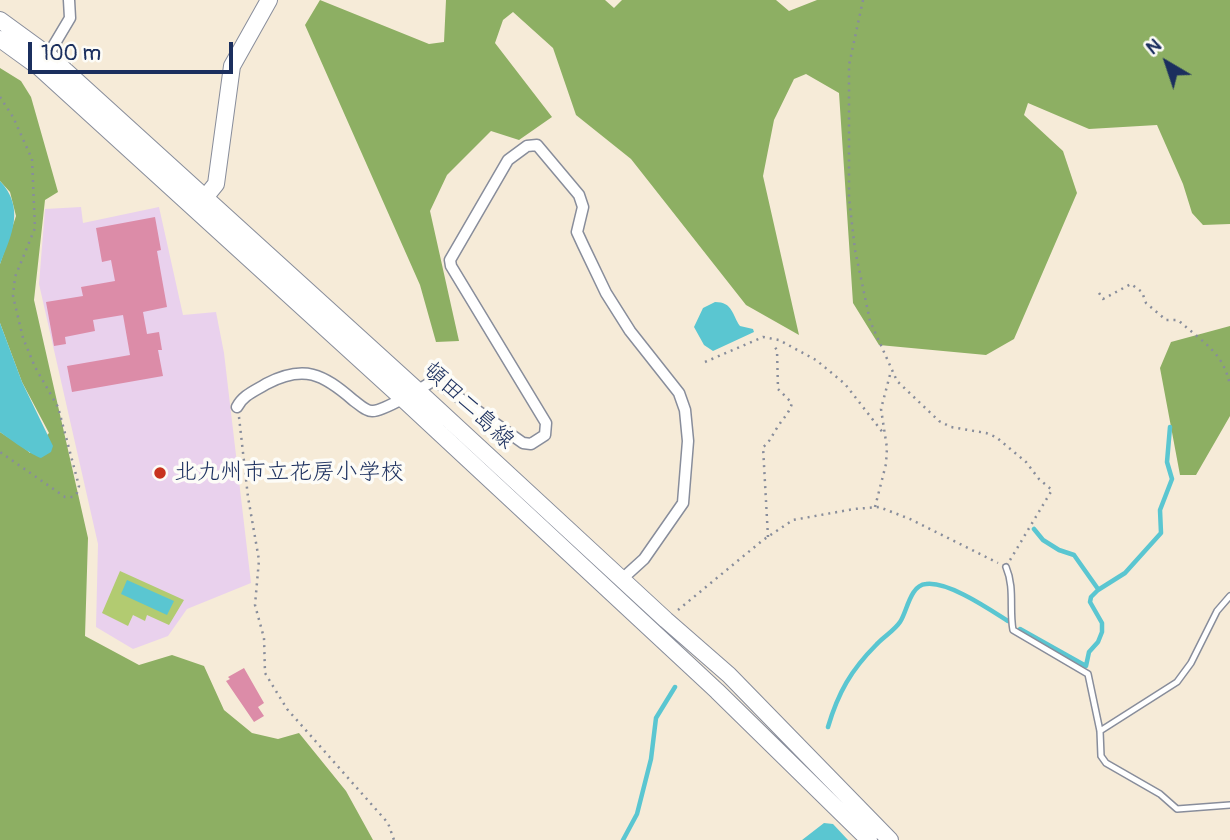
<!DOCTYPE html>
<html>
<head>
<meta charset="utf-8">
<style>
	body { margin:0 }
	#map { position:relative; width:1230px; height:840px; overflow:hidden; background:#f6ebd8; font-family:Pangolin,sans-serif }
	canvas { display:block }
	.north { position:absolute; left:1132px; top:28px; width:70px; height:70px; -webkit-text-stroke:5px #fdfcf7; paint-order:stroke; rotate:321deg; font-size:19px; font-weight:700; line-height:28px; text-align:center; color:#1b2f5e }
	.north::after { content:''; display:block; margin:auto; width:24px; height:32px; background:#1b2f5e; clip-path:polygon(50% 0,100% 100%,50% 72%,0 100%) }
	.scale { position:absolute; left:28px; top:42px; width:205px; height:32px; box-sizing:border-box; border:4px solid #1b2f5e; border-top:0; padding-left:9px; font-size:21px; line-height:24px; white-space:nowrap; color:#1b2f5e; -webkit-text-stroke:5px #fdfcf7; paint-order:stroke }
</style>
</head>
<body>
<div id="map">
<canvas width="1230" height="840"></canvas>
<div class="north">N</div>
<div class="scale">100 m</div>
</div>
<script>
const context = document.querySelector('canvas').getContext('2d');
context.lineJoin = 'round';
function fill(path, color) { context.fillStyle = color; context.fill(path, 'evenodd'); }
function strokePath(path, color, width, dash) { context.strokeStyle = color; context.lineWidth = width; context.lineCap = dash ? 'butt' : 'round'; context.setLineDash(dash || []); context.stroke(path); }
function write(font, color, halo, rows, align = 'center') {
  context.font = font + ' Pangolin,"Klee One",sans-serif'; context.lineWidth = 7; context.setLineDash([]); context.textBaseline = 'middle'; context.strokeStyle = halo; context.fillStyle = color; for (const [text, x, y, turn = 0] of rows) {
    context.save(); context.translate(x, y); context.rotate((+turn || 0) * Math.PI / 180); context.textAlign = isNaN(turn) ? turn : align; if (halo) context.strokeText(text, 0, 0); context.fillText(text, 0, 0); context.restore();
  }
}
fill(new Path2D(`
	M81,207L83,223L159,207L183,315L216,312L224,353L251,583L187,609L168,636L133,649L96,627L98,544L39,284L45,209Z`), '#e9d1ed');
fill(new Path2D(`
	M120,571L184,600L169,625L147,615L145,621L133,615L128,626L102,613Z`), '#b2cb71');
fill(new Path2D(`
	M320,0L429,44L444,42L446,0H605L614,8L622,0H776L789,11L817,0H1230V224L1203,225L1192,213L1183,184L1157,125L1089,129L1028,103L1024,115L1063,151L1077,193L1014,339L986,355L879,345L853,303L839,93L806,74L794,79L774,120L763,176L799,335L746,305L631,159L576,115L553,48L513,12L503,20L495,43L552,117L519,140L491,131L447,175L430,211L459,341L436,342L420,285L305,25Z
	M0,68L21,81L31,97L58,192L45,200L34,300L88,538L85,636L139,665L172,655L204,666L224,710L252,733L278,739L299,733L346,791L373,840H0V432L23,447L30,453L49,433L22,382L0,323V264L16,216L10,192L0,181Z
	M1230,326V416L1196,475H1180L1160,368L1171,342Z`), '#8daf63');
fill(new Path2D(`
	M0,181C25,208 12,234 0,264Z
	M715,302C733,302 732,315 740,326L753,329L754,332L713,351L704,345L694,327L703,308Z
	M0,323L22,382L53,446L51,452L41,458C33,456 8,438 0,432Z
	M127,580L174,601L167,615L121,594Z
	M824,823L833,824L848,840H802Z`), '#5ac6d1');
strokePath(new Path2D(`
	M1034,529L1043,540L1059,550L1074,555L1098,589
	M1020,629L1086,666L1089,652L1098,642L1102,632V623L1090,602L1091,597L1098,590L1125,573L1161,533L1160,510L1172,479L1167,462L1170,427
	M828,727C838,693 851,670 876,645C883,637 894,631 900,622C907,612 910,585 926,584C948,581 989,609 1008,621
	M623,840L637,814L651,759L656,718L675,687`), '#5ac6d1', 4.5);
fill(new Path2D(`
	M155,217L161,250L157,251L167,307L143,312L147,334L159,332L162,350H158L163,376L72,392L67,366L130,355L123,315L93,320L95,331L65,337L66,344L54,346L46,302L83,296L81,287L115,281L111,260L102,262L96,228Z
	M244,668L264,703L258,707L264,716L254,722L226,681L230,679L228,677Z`), '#dc8ca8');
const lane = new Path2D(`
	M1006,567C1015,588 1009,609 1013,630L1088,674L1100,731L1101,756L1106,763L1160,794L1177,809L1230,805
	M1100,731L1177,682L1191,663L1217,611L1230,596`);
const street = new Path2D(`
	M45,60L70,18L69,0
	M237,407C243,395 255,391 266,384C304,364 323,374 353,400C359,404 365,411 372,411C382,412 424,387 434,380L523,443L531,444L545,435L546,423L451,266L450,260L508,160L527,146L537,145L579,195L583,207L577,232L583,245L606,293L630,331L679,393L685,410L688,441L683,503L644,559L622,579`);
const secondary = new Path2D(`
	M0,20L48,55L418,391L666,620L729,675L890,840
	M0,39L40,68L401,397L717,691L869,840
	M199,205L216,184L232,66L269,0`);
strokePath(lane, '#888d9b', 8);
strokePath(street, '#888d9b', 13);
strokePath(secondary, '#888d9b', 18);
strokePath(new Path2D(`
	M863,0L849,65V198L855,250L870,321L897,381L939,421L951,427L986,433L996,437L1026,462L1039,479L1052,490L1010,560
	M0,97L13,117L32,159L35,228L15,277L13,296L23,338L35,367L58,407L79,486L77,493L73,497H65L0,452
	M1099,293L1103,299L1131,284L1142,292L1146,303L1166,320H1178C1202,342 1224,352 1230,386
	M705,362L763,337L779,340L816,360L845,384L884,434
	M239,417L248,497L259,560L255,605L264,638L265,673L287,709L388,823L394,840
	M875,507L886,464L887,448L881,409L891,371
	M768,537L763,447C771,441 772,435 777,428C783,418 789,414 792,403L778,389L777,350L774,346
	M678,610L763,540L793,520L854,509L879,507L910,519L998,563`), '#888d9b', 2.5, [2, 5]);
strokePath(lane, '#fff', 5);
strokePath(street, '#fff', 10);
strokePath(secondary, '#fff', 16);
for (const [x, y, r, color] of [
	[160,473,7,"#c8321e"]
]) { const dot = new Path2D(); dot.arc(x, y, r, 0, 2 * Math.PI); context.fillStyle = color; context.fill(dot); strokePath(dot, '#fdfcf7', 2.5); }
write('23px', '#1b2f5e', '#fdfcf7', [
	["頓田二島線",468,406,43]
]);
write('23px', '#1b2f5e', '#fdfcf7', [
	["北九州市立花房小学校",174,473]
], 'left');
</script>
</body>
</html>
